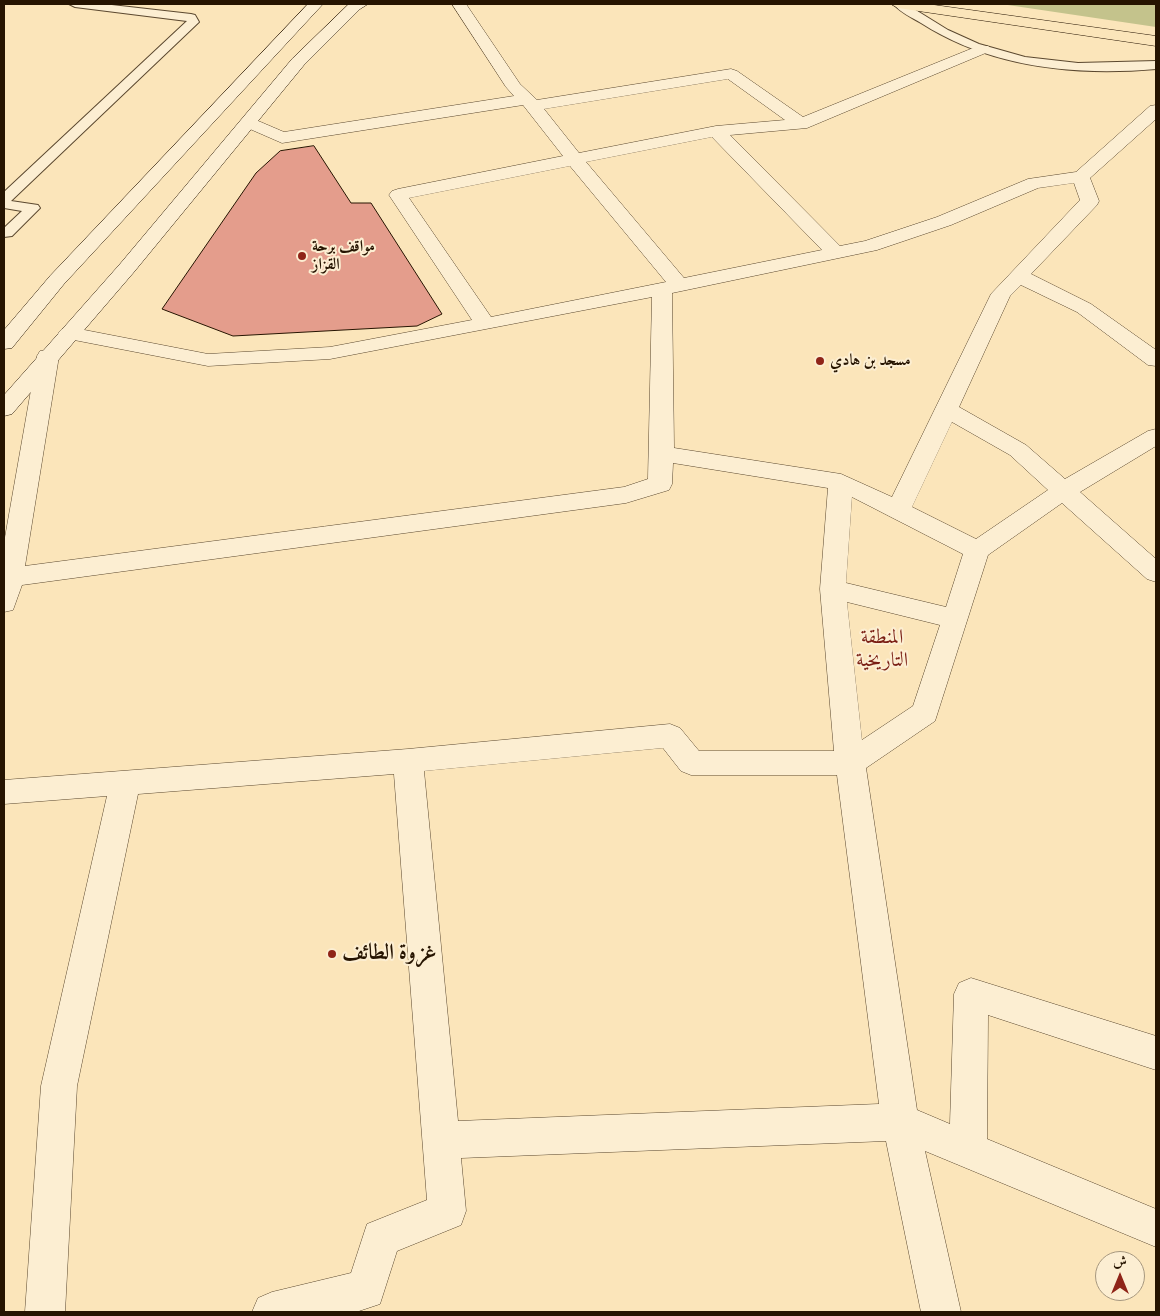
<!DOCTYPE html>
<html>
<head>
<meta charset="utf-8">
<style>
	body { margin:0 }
	#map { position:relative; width:1160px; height:1316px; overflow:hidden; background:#fbe5ba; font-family:"IM FELL French Canon",Amiri,serif }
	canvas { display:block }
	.frame { position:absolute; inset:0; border:5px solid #261401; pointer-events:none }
	.north { position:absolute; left:1095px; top:1251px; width:50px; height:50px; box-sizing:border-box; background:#fceed2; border:1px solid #a6977e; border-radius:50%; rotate:0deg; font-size:14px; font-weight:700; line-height:20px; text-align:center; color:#261401 }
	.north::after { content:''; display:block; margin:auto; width:18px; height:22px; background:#8f2418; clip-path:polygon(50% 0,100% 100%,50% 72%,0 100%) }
</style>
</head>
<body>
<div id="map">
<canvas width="1160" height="1316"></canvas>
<div class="frame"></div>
<div class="north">ش</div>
</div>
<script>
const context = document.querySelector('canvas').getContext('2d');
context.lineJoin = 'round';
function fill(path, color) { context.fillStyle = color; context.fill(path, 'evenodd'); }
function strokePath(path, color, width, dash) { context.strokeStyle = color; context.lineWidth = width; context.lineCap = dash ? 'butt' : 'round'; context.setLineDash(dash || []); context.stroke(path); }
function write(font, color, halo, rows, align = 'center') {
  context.font = font + ' "IM FELL French Canon",Amiri,serif'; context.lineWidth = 4; context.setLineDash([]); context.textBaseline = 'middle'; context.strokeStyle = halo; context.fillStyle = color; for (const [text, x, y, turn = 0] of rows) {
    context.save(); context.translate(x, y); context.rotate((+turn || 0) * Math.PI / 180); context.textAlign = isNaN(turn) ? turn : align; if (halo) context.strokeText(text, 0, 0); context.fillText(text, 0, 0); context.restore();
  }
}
fill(new Path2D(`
	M1000,4H1156V27L1001,4Z`), '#c4c38c');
const building = new Path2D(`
	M314,146L351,203H371L442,314L417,326L233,336L162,309L256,173L280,151Z`);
fill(building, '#e49d8c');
strokePath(building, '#261401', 1);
const lane = new Path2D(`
	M69,4H103L191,14L195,15L199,22L11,201L38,205L40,208L12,236L4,237V228L22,211L4,208V192L187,21L75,7Z
	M894,4H906L948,30L979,44L1025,57L1078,63L1156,61V69C1076,76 991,68 921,23C913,18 899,12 894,4Z`);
const street = new Path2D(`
	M452,4H466L520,84L537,100L731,69L737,71L803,117L978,46H988L991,49L988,52L807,128L730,135L840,246L865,241L937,217L1028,179L1076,172L1150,106L1156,105V119L1090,178L1099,201L1097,205L1031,274L1091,304L1156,350V366L1148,365L1077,312L1021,285L1010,296L959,407L1026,445L1065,479L1148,431L1156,429V446L1080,492L1156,559V582L1147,579L1062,503L988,555L935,721L866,768L917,1110L950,1124L954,994L959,983L971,978L1156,1036V1070L988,1015L987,1139L1156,1209V1247L925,1151L961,1312H921L886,1141L461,1158L466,1211L461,1225L397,1251L380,1304L356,1312H252L258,1298L272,1292L351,1273L367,1224L427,1200L394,774L138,794L77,1086L65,1312H25L41,1086L107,796L4,804V780L408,749L670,724L680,728L699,751H834L820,589L828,488L673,463L672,484L669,490L626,503L22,585L13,610L4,612V543L37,356L40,351L48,350L56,351L59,356L25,566L624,487L648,479L652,297L330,359L208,366L69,339L62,337L58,333L62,329L69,327L208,354L330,347L472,320L389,195L392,191L398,189L563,156L523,105L282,143L243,126L241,122L243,118L249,117L284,132L514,96L506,87ZM728,79L785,120L716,126L579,153L544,109ZM712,137L822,250L684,278L586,162ZM570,166L666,282L491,317L409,198ZM1074,183L1080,200L991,294L892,497L841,474L674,448L672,293L877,250L951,225L1038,188ZM952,422L1010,455L1048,490L976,539L912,507ZM852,497L963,554L946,607L846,583ZM847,602L940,625L913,706L862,740ZM663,748L681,771L691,775H837L879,1104L458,1121L424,771Z`);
const secondary = new Path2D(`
	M308,4H323L64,284L12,348L4,349V330L50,276Z
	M349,4H368L360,9L304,65L134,272L12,414L4,416V395L120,264L292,59Z`);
const highway = new Path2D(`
	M891,4H927L1156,36V46L898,8Z`);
strokePath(lane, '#5b482f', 2);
strokePath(street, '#5b482f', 1);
strokePath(secondary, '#261401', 1);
strokePath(highway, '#261401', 1);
fill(lane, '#fceed2');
fill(street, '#fceed2');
fill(secondary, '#fceed2');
fill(highway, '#fbe5ba');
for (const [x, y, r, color] of [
	[302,256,5,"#8f2418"],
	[820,361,5,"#8f2418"],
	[332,954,5,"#8f2418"]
]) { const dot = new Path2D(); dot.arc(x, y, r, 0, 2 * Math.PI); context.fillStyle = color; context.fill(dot); strokePath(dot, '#fceed2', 2); }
write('bold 16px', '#261401', '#fceed2', [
	["مواقف برحة",312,247],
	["القزاز",312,265],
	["مسجد بن هادي",830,361]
], 'left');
write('20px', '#7a1f14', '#fceed2', [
	["المنطقة",882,638],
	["التاريخية",882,661]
]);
write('bold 22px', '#261401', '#fceed2', [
	["غزوة الطائف",342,954]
], 'left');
</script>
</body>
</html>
